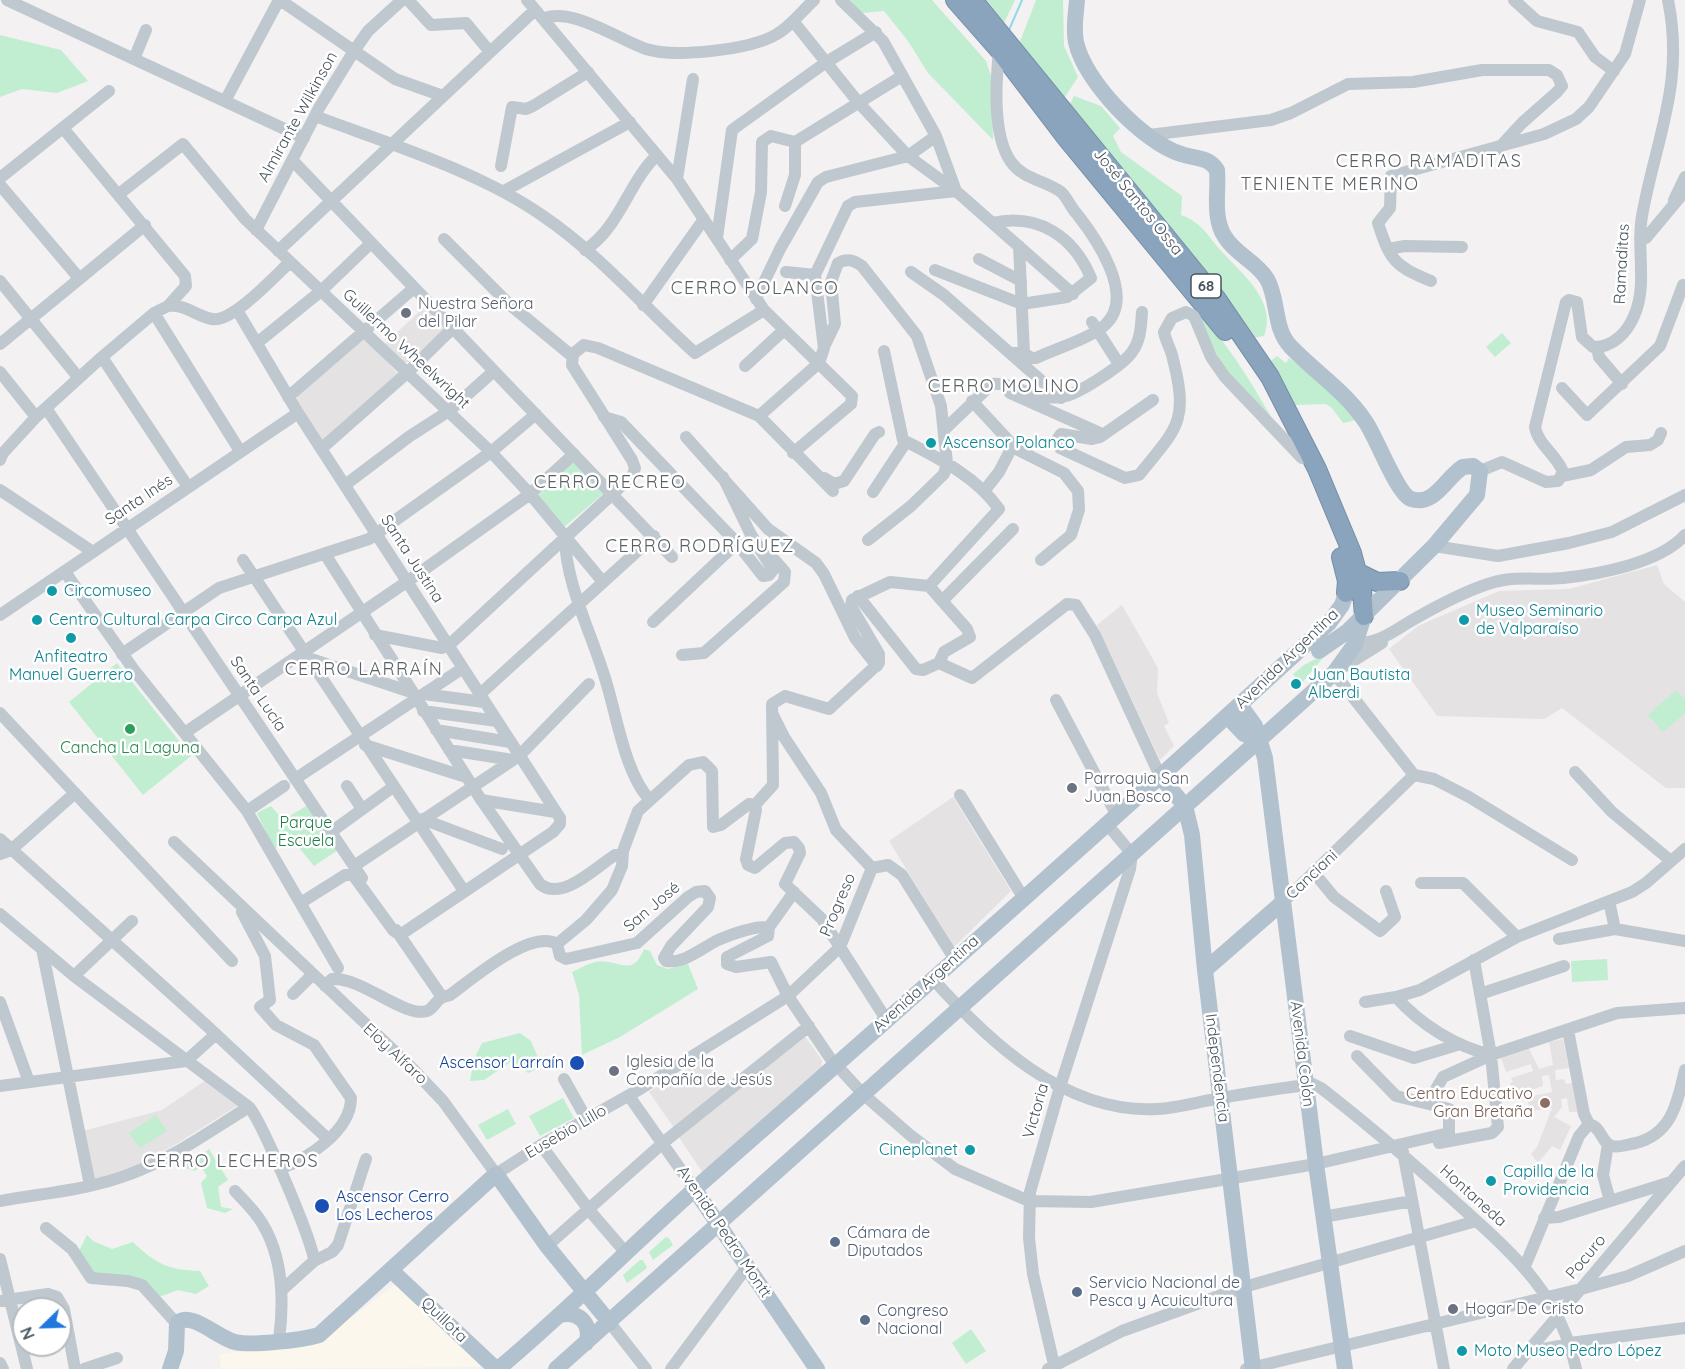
<!DOCTYPE html>
<html>
<head>
<meta charset="utf-8">
<style>
	body { margin:0 }
	#map { position:relative; width:1685px; height:1369px; overflow:hidden; background:#f3f1f1; font-family:Quicksand,sans-serif }
	canvas { display:block }
	.north { position:absolute; left:12px; top:1297px; width:60px; height:60px; box-sizing:border-box; background:#fff; border:2px solid #b6bbbe; border-radius:50%; rotate:247deg; font-size:16px; font-weight:700; line-height:24px; text-align:center; color:#49545d }
	.north::after { content:''; display:block; margin:auto; width:21px; height:27px; background:#2078dd; clip-path:polygon(50% 0,100% 100%,50% 72%,0 100%) }
</style>
</head>
<body>
<div id="map">
<canvas width="1685" height="1369"></canvas>
<div class="north">N</div>
</div>
<script>
const context = document.querySelector('canvas').getContext('2d');
context.lineJoin = 'round';
function fill(path, color) { context.fillStyle = color; context.fill(path, 'evenodd'); }
function strokePath(path, color, width, dash) { context.strokeStyle = color; context.lineWidth = width; context.lineCap = dash ? 'butt' : 'round'; context.setLineDash(dash || []); context.stroke(path); }
function write(font, color, halo, rows, align = 'center') {
  context.font = font + ' Quicksand,sans-serif'; context.lineWidth = 5; context.setLineDash([]); context.textBaseline = 'middle'; context.strokeStyle = halo; context.fillStyle = color; for (const [text, x, y, turn = 0] of rows) {
    context.save(); context.translate(x, y); context.rotate((+turn || 0) * Math.PI / 180); context.textAlign = isNaN(turn) ? turn : align; if (halo) context.strokeText(text, 0, 0); context.fillText(text, 0, 0); context.restore();
  }
}
fill(new Path2D(`
	M393,1286H400L482,1367L221,1369L219,1354L319,1342Z`), '#fcf7ec');
fill(new Path2D(`
	M425,306L446,328L409,362H402L384,345Z
	M363,334L398,374L323,444L297,400L298,392Z
	M1657,565L1664,584L1685,602V788H1666L1562,708L1544,719L1437,716L1389,649L1418,626L1499,591L1569,589Z
	M1122,605L1158,668L1157,693L1169,723L1164,726L1174,746L1160,760L1097,625Z
	M953,797L1011,891L954,947L889,841Z
	M804,1035L822,1060V1069L703,1173L678,1136Z
	M1563,1039L1569,1068L1555,1070L1556,1080L1564,1079L1566,1084L1573,1083L1578,1112H1569L1567,1098L1561,1099L1562,1107L1554,1117L1571,1126L1560,1150L1552,1146L1538,1163L1531,1154L1537,1147L1552,1108L1530,1111L1527,1097L1552,1092L1549,1075L1542,1076L1543,1086L1520,1094L1515,1092L1510,1083L1513,1082L1511,1078L1533,1071L1531,1064L1506,1072L1501,1058L1529,1049L1539,1069L1553,1065L1549,1042Z
	M704,1058L725,1086L674,1128L649,1092Z
	M206,1080L240,1104L178,1143L118,1176L93,1181L83,1131L162,1110Z`), '#e4e2e2');
fill(new Path2D(`
	M850,0H932L986,61L992,79L993,140L928,73L908,41L884,11L861,13Z
	M978,0H1015L1002,27Z
	M1036,0H1063L1064,46L1078,77L1061,103L1018,47Z
	M0,35L61,50L88,81L57,93L22,89L0,97Z
	M1074,96L1101,106L1120,128L1113,136L1121,152L1182,196L1181,215C1205,224 1208,238 1225,255C1245,276 1277,303 1264,336L1252,338L1066,112Z
	M1197,312C1232,347 1256,391 1281,434L1232,378L1214,350Z
	M1502,333L1511,343L1495,357L1486,347Z
	M1277,356L1286,363L1289,358L1320,380L1356,420L1343,423L1332,408L1326,404L1295,405L1267,364Z
	M574,462L603,494L563,528L538,496Z
	M1327,653L1301,684L1293,674L1304,665Z
	M117,663L191,756L143,795L69,702Z
	M1676,690L1685,700V713L1663,732L1648,715Z
	M308,805L338,850L314,866L291,838L274,849L257,813L271,806L283,820Z
	M644,949L650,951L657,965L668,969L688,964L698,989L620,1037L582,1055L579,995L572,972C579,969 587,964 595,962C617,957 632,980 644,949Z
	M1607,959L1608,980L1572,982L1571,961Z
	M520,1033L531,1041L542,1067L528,1073L512,1061L484,1080L470,1081L474,1059L482,1043Z
	M563,1098L574,1118L540,1136L529,1116Z
	M508,1109L516,1124L487,1140L478,1125Z
	M156,1115L167,1131L140,1148L129,1133Z
	M209,1149L228,1180L218,1187L221,1207L233,1209L225,1213L207,1208L201,1183L207,1176L201,1167L194,1171L174,1164L192,1154L196,1159Z
	M87,1235L93,1241L112,1249L133,1242C156,1264 168,1270 200,1271L209,1286L196,1294L178,1290L159,1297L94,1276L79,1251Z
	M666,1237L669,1238L673,1245L653,1260L649,1252Z
	M640,1260H643L647,1268L627,1283L623,1275Z
	M971,1329L986,1351L966,1364L952,1343Z`), '#c1eed1');
strokePath(new Path2D(`
	M1009,30L1022,0`), '#90d9e9', 2);
const highway = new Path2D(`
	M955,0L999,50L1067,139L1225,331
	M973,0L1216,298L1270,377L1317,469L1352,553L1362,590L1364,616
	M1341,557L1347,581L1346,593
	M1359,573L1377,582L1400,581`);
strokePath(highway, '#768fa9', 20);
strokePath(new Path2D(`
	M7,0L304,138
	M280,0L395,79L443,96
	M408,0L431,25L466,23L490,52
	M527,0L677,179L764,310L852,396L851,404L793,453
	M1514,0L1537,21L1578,32L1595,57L1614,71
	M543,19C571,6 619,40 646,49C674,58 751,50 777,34C791,26 802,11 814,0
	M793,21L858,102L908,156L956,191L1073,294
	M999,50C996,81 992,135 1011,162C1024,180 1045,180 1061,192C1067,197 1071,208 1077,214C1095,237 1136,295 1106,324C1092,338 1055,349 1036,358H1031L1024,353H1010
	M134,59L146,30
	M225,101L279,0
	M315,116C387,143 481,172 543,216C599,254 645,308 695,353L764,310
	M1149,135L1271,120L1291,113L1348,84L1413,82L1482,70H1549L1557,75L1562,86L1557,92L1522,123L1498,149
	M795,142L902,76
	M293,161L672,557
	M501,166L512,107L526,109L533,106L588,72
	M0,178L109,91
	M677,179L693,79
	M0,185L79,278
	M504,191L630,122
	M119,194L183,144L245,219L491,452L530,494L603,582
	M1674,200L1685,177
	M785,206L795,175V142
	M256,230L319,108L354,51L368,31L402,0
	M717,238L732,130L825,63L876,32
	M1640,238H1646L1685,191
	M444,239L509,304L572,356
	M1019,246L1024,353
	M1388,249L1405,246L1462,247
	M585,250C620,227 628,183 657,155
	M278,251L535,10
	M979,259L1021,281
	M730,260L752,239L761,192L762,142L771,136L795,142
	M935,270L1022,304L1067,297L1091,278C1073,235 1037,213 992,223
	M786,272L815,275
	M911,272L944,295L1061,398
	M0,281L78,377
	M1431,281C1395,266 1390,261 1378,223L1390,208L1391,176L1544,134L1576,119L1589,107L1625,54L1640,0
	M756,299L780,249L818,182L826,177L908,156L936,136
	M643,305L704,219
	M168,306C185,304 196,316 212,319C232,323 275,276 290,262
	M237,310L298,413L560,818V824L553,832L400,935L393,930L353,875H345L302,902
	M154,313L240,451
	M1092,322L1119,364
	M257,343L321,291L371,243
	M0,344L145,225
	M824,347L835,324L831,282L838,263C848,258 853,260 862,266L917,336L941,406L947,463L944,474L911,506L868,540
	M1597,347L1599,357L1622,384
	M884,351L903,440C938,458 976,476 999,509L929,586
	M102,357L188,487
	M745,366L784,330
	M0,372L36,417
	M1004,385L1010,393L1100,433V437L1092,439L1061,434L1056,441L1060,448L1125,478L1139,475C1177,428 1189,422 1173,359C1171,349 1166,342 1164,332L1172,318L1186,312L1194,316L1211,357L1225,377L1302,458
	M1562,388L1587,415L1660,346L1683,285
	M288,397L414,288
	M972,401L1010,442L1012,447L1064,473L1078,491L1079,510L1071,535L1041,560
	M46,408L362,878
	M759,416L819,363L824,348L815,275L848,206L855,202L956,191L936,136L883,41L841,0
	M604,417L621,422L737,543L763,576L769,575L773,570L750,533L723,477
	M944,430L992,384C1010,382 1027,395 1045,397C1054,398 1064,398 1072,394C1088,387 1123,365 1132,352C1141,340 1141,325 1142,312
	M686,437L768,529L816,563L824,574L855,638L877,666
	M1100,437L1153,400
	M321,449L407,373L453,328
	M0,460L3,453L36,417L102,357L154,313L168,306L186,286L185,276L63,128
	M1480,471L1502,462L1546,482L1558,481L1563,472C1557,455 1538,445 1535,427L1566,302L1569,300L1577,302L1582,337L1593,347C1612,348 1627,333 1634,316C1648,285 1636,249 1642,216C1656,138 1685,83 1668,0
	M1562,476L1591,470L1626,447L1650,445L1658,440L1661,433
	M824,478L834,484L844,481L875,434L879,432
	M345,485L410,436L449,411L494,371
	M0,490L93,552
	M985,490L999,472L1012,447
	M873,492L906,442
	M565,537C565,581 591,633 604,675C616,710 624,773 650,800
	M1434,546L1498,556L1569,543L1612,532L1685,495
	M325,554L480,798L540,884C562,902 596,867 615,855L623,854
	M243,560L464,891
	M65,572L134,670L247,811L338,968
	M858,596L916,669L923,670L939,663L972,678L1067,604L1076,605L1095,635L1160,776
	M942,601L1013,529
	M0,615L298,413
	M653,622L737,543
	M375,635L442,648
	M1382,643L1334,673L1414,775
	M1355,644C1383,642 1393,631 1416,618C1439,605 1478,584 1504,580C1523,577 1544,580 1563,578C1600,574 1660,563 1685,535
	M448,646L633,475L635,468L632,460L572,365L573,354L584,345L598,348L759,416L833,491
	M122,654L219,588L369,539L491,452L536,414
	M682,655L704,653L784,582L785,572L771,556
	M308,658L411,692
	M424,694L484,702
	M479,695L654,536
	M1056,700L1116,814
	M423,711L497,721
	M0,713L232,961
	M773,715L784,737L821,793L836,830L872,868
	M436,730L510,742
	M186,732L408,581L530,494L574,454
	M365,745L466,777
	M449,750L513,760
	M1575,772L1612,812L1671,861
	M1414,775L1434,779L1469,797L1572,860
	M295,779L463,668
	M347,786L362,809
	M960,795L1023,897
	M481,800L555,812
	M755,805L773,785L772,704L785,696L829,709L879,663V654L851,606L852,600L890,582L929,586L967,629L970,637L944,652L939,663
	M247,811L284,786
	M422,819L502,849
	M331,832L393,787
	M0,839L206,1025L328,1139
	M174,842L407,1063L443,1101L496,1174L541,1145L640,1089L788,996L840,947L872,868
	M0,854L11,850L75,793
	M354,866L519,756L589,684
	M872,868L888,865L902,875L954,958
	M1315,874L1334,897L1380,931L1395,917L1386,891
	M1421,883H1463L1517,937
	M1609,901L1615,929L1685,941
	M1283,902L1414,775
	M242,912L265,956L270,1000L260,1007L276,1025L314,1045L351,1098C351,1132 306,1159 280,1169
	M0,914L74,976L249,1107C262,1122 314,1244 314,1261
	M769,927L794,892
	M396,930L442,997
	M1559,939L1615,929
	M557,944L560,956L566,959L637,943L688,897L696,892L705,891L710,898L708,907L671,946L664,958L666,961C684,964 702,948 718,940C732,934 754,926 769,927L768,936L727,957V964L736,967L771,962L788,996L830,1058L863,1094L910,1135L955,1169L1029,1201L1091,1202L1316,1164L1449,1133V1109L1396,1096L1357,1056
	M557,944L586,920L612,890L622,866L623,851L638,811L689,765L703,762L712,771L713,827L721,825L749,804L755,805L756,810L746,859L748,865L755,868L785,843L794,842L799,848L800,853L785,884L822,919L886,1019
	M42,949L90,1185
	M74,976L132,921
	M932,978C989,1042 1065,1114 1157,1109C1177,1108 1197,1102 1216,1099C1246,1093 1276,1089 1306,1085L1313,1084L1321,1088C1365,1122 1408,1159 1450,1197C1507,1249 1559,1289 1576,1369
	M325,986L332,979C362,977 404,1018 427,1011C434,1008 435,1002 441,998C444,996 447,996 450,995C471,980 531,928 557,944
	M293,994L312,975
	M1480,994L1564,966
	M1396,997C1421,1025 1455,1046 1491,1055
	M0,1002L29,1082
	M1365,1002L1396,997L1420,990L1517,937L1632,892L1646,883L1685,849
	M1568,1030L1584,1114L1589,1124
	M1350,1036L1414,1058L1457,1045
	M564,1079L587,1120
	M0,1086L186,1061L216,1034
	M629,1096L695,1190
	M1428,1103L1443,1077L1491,1055L1617,1013L1685,1008
	M1589,1124C1602,1127 1601,1143 1612,1146C1619,1148 1629,1144 1636,1143C1673,1133 1677,1102 1685,1070
	M1439,1143L1492,1133L1498,1127L1491,1055L1474,960
	M1608,1144L1603,1175L1610,1201
	M541,1145L589,1210L626,1253
	M1403,1152L1444,1369
	M235,1191C244,1201 255,1211 262,1223C283,1257 284,1302 279,1340
	M0,1201C43,1193 89,1190 130,1174C172,1159 211,1130 249,1107
	M1323,1217L1412,1201
	M1544,1218L1559,1217L1671,1182
	M46,1228L72,1249L91,1278L128,1281L142,1285L177,1324
	M547,1246L664,1142L809,1026
	M0,1259L27,1369
	M1525,1266L1579,1136L1589,1124
	M283,1289L314,1261L332,1252L338,1245L366,1159
	M0,1301L48,1294L57,1297L64,1309L75,1369
	M610,1323L646,1369
	M1570,1343L1685,1328
	M1528,1352L1559,1346L1571,1348
	M0,1363L3,1369
	M84,1369L117,1358
	M671,1369L747,1267
	M1048,1369L1122,1331L1244,1287L1476,1221
	M1055,1369L1033,1274L1029,1238L1030,1192L1060,1087L1130,869L1132,854L1106,823
	M1246,1369L1581,1289L1628,1276L1685,1251
	M1513,1369L1685,1166`), '#bfc8cf', 12);
strokePath(new Path2D(`
	M1077,0C1076,14 1073,28 1076,42C1084,81 1143,142 1181,154C1195,159 1208,156 1217,170C1219,192 1212,217 1225,237C1235,254 1257,262 1267,279C1279,300 1273,329 1291,347C1316,373 1345,391 1365,421C1376,436 1397,494 1411,499C1435,507 1446,477 1463,467L1473,466L1480,471L1477,495L1434,546L1348,631L1319,651
	M1240,705L1255,726L1265,758L1316,1164L1345,1369
	M1227,716L1244,734L1258,740
	M1160,776L1185,806L1192,835L1205,970L1253,1369
	M1205,970L1283,902
	M695,1190L817,1369
	M392,1271L496,1369
	M560,1315C579,1310 593,1325 586,1343
	M170,1369L176,1351L177,1324C189,1309 218,1338 235,1342C252,1346 302,1340 319,1335L496,1174L547,1246L610,1323
	M498,1369C570,1309 635,1242 705,1180C915,996 1124,811 1329,623L1342,605L1346,593
	M556,1369L1334,673L1355,644L1364,616`), '#b2c1ce', 16);
strokePath(highway, '#8aa4bd', 18);
for (const [x, y, r, color] of [
	[406,313,6,"#6b7280"],
	[931,443,6,"#0f9aa8"],
	[52,591,6,"#0f9aa8"],
	[37,620,6,"#0f9aa8"],
	[1464,620,6,"#0f9aa8"],
	[71,638,6,"#0f9aa8"],
	[1296,684,6,"#0f9aa8"],
	[130,729,6,"#2e9e5b"],
	[1072,788,6,"#6b7280"],
	[577,1063,8,"#1a4fb4"],
	[614,1071,6,"#6b7280"],
	[1545,1103,6,"#8d6e63"],
	[970,1150,6,"#0f9aa8"],
	[1491,1181,6,"#0f9aa8"],
	[322,1206,8,"#1a4fb4"],
	[835,1242,6,"#5c6f8a"],
	[1077,1292,6,"#5c6f8a"],
	[1453,1309,6,"#6b7280"],
	[865,1320,6,"#5c6f8a"],
	[1462,1351,6,"#0f9aa8"]
]) { const dot = new Path2D(); dot.arc(x, y, r, 0, 2 * Math.PI); context.fillStyle = color; context.fill(dot); strokePath(dot, '#fff', 2); }
for (const [x, y, w] of [
	[1206,286,30]
]) { const box = new Path2D(); box.roundRect(x - w / 2, y - 12, w, 24, 4.5); context.fillStyle = '#fff'; context.fill(box); strokePath(box, '#49545d', 1.5); }
write('bold 15px', '#49545d', null, [
	["68",1206,286]
]);
write('16px', '#49545d', '#fff', [
	["Almirante Wilkinson",298,117,-61],
	["José Santos Ossa",1138,202,51],
	["Ramaditas",1622,264,-87],
	["Guillermo Wheelwright",406,349,43],
	["Santa Inés",139,500,-34],
	["Santa Justina",412,559,57],
	["Avenida Argentina",1287,659,-44],
	["Santa Lucía",258,694,56],
	["Canciani",1312,875,-43],
	["Progreso",838,905,-67],
	["San José",652,907,-40],
	["Avenida Argentina",926,984,-42],
	["Eloy Alfaro",395,1054,43],
	["Avenida Colón",1302,1054,83],
	["Independencia",1217,1068,83],
	["Victoria",1036,1111,-74],
	["Eusebio Lillo",566,1132,-30],
	["Hontaneda",1473,1196,42],
	["Avenida Pedro Montt",724,1232,56],
	["Pocuro",1586,1257,-50],
	["Quillota",444,1320,44]
]);
write('16px', '#5b616d', '#fff', [
	["Nuestra Señora",418,304],
	["del Pilar",418,322],
	["Parroquia San",1084,779],
	["Juan Bosco",1084,797],
	["Iglesia de la",626,1062],
	["Compañía de Jesús",626,1080],
	["Hogar De Cristo",1465,1309]
], 'left');
write('16px', '#0d838f', '#fff', [
	["Ascensor Polanco",943,443],
	["Circomuseo",64,591],
	["Museo Seminario",1476,611],
	["de Valparaíso",1476,629],
	["Centro Cultural Carpa Circo Carpa Azul",49,620],
	["Anfiteatro",71,657,"center"],
	["Manuel Guerrero",71,675,"center"],
	["Juan Bautista",1308,675],
	["Alberdi",1308,693],
	["Cineplanet",958,1150,"right"],
	["Capilla de la",1503,1172],
	["Providencia",1503,1190],
	["Moto Museo Pedro López",1474,1351]
], 'left');
write('16px', '#27864d', '#fff', [
	["Cancha La Laguna",130,748]
]);
write('16px', '#1b7d4a', '#fff', [
	["Parque",306,823],
	["Escuela",306,841]
]);
write('16px', '#164399', '#fff', [
	["Ascensor Larraín",564,1063],
	["Ascensor Cerro",336,1197,"left"],
	["Los Lecheros",336,1215,"left"]
], 'right');
write('16px', '#785e54', '#fff', [
	["Centro Educativo",1533,1094],
	["Gran Bretaña",1533,1112]
], 'right');
write('16px', '#4e5e75', '#fff', [
	["Cámara de",847,1233],
	["Diputados",847,1251],
	["Servicio Nacional de",1089,1283],
	["Pesca y Acuicultura",1089,1301],
	["Congreso",877,1311],
	["Nacional",877,1329]
], 'left');
context.letterSpacing = '1.5px';
write('18px', '#5d6165', '#fff', [
	["CERRO RAMADITAS",1429,162],
	["TENIENTE MERINO",1330,185],
	["CERRO POLANCO",755,289],
	["CERRO MOLINO",1004,387],
	["CERRO RECREO",610,483],
	["CERRO RODRÍGUEZ",700,547],
	["CERRO LARRAÍN",364,670],
	["CERRO LECHEROS",231,1162]
]);
context.letterSpacing = '0px';
</script>
</body>
</html>
